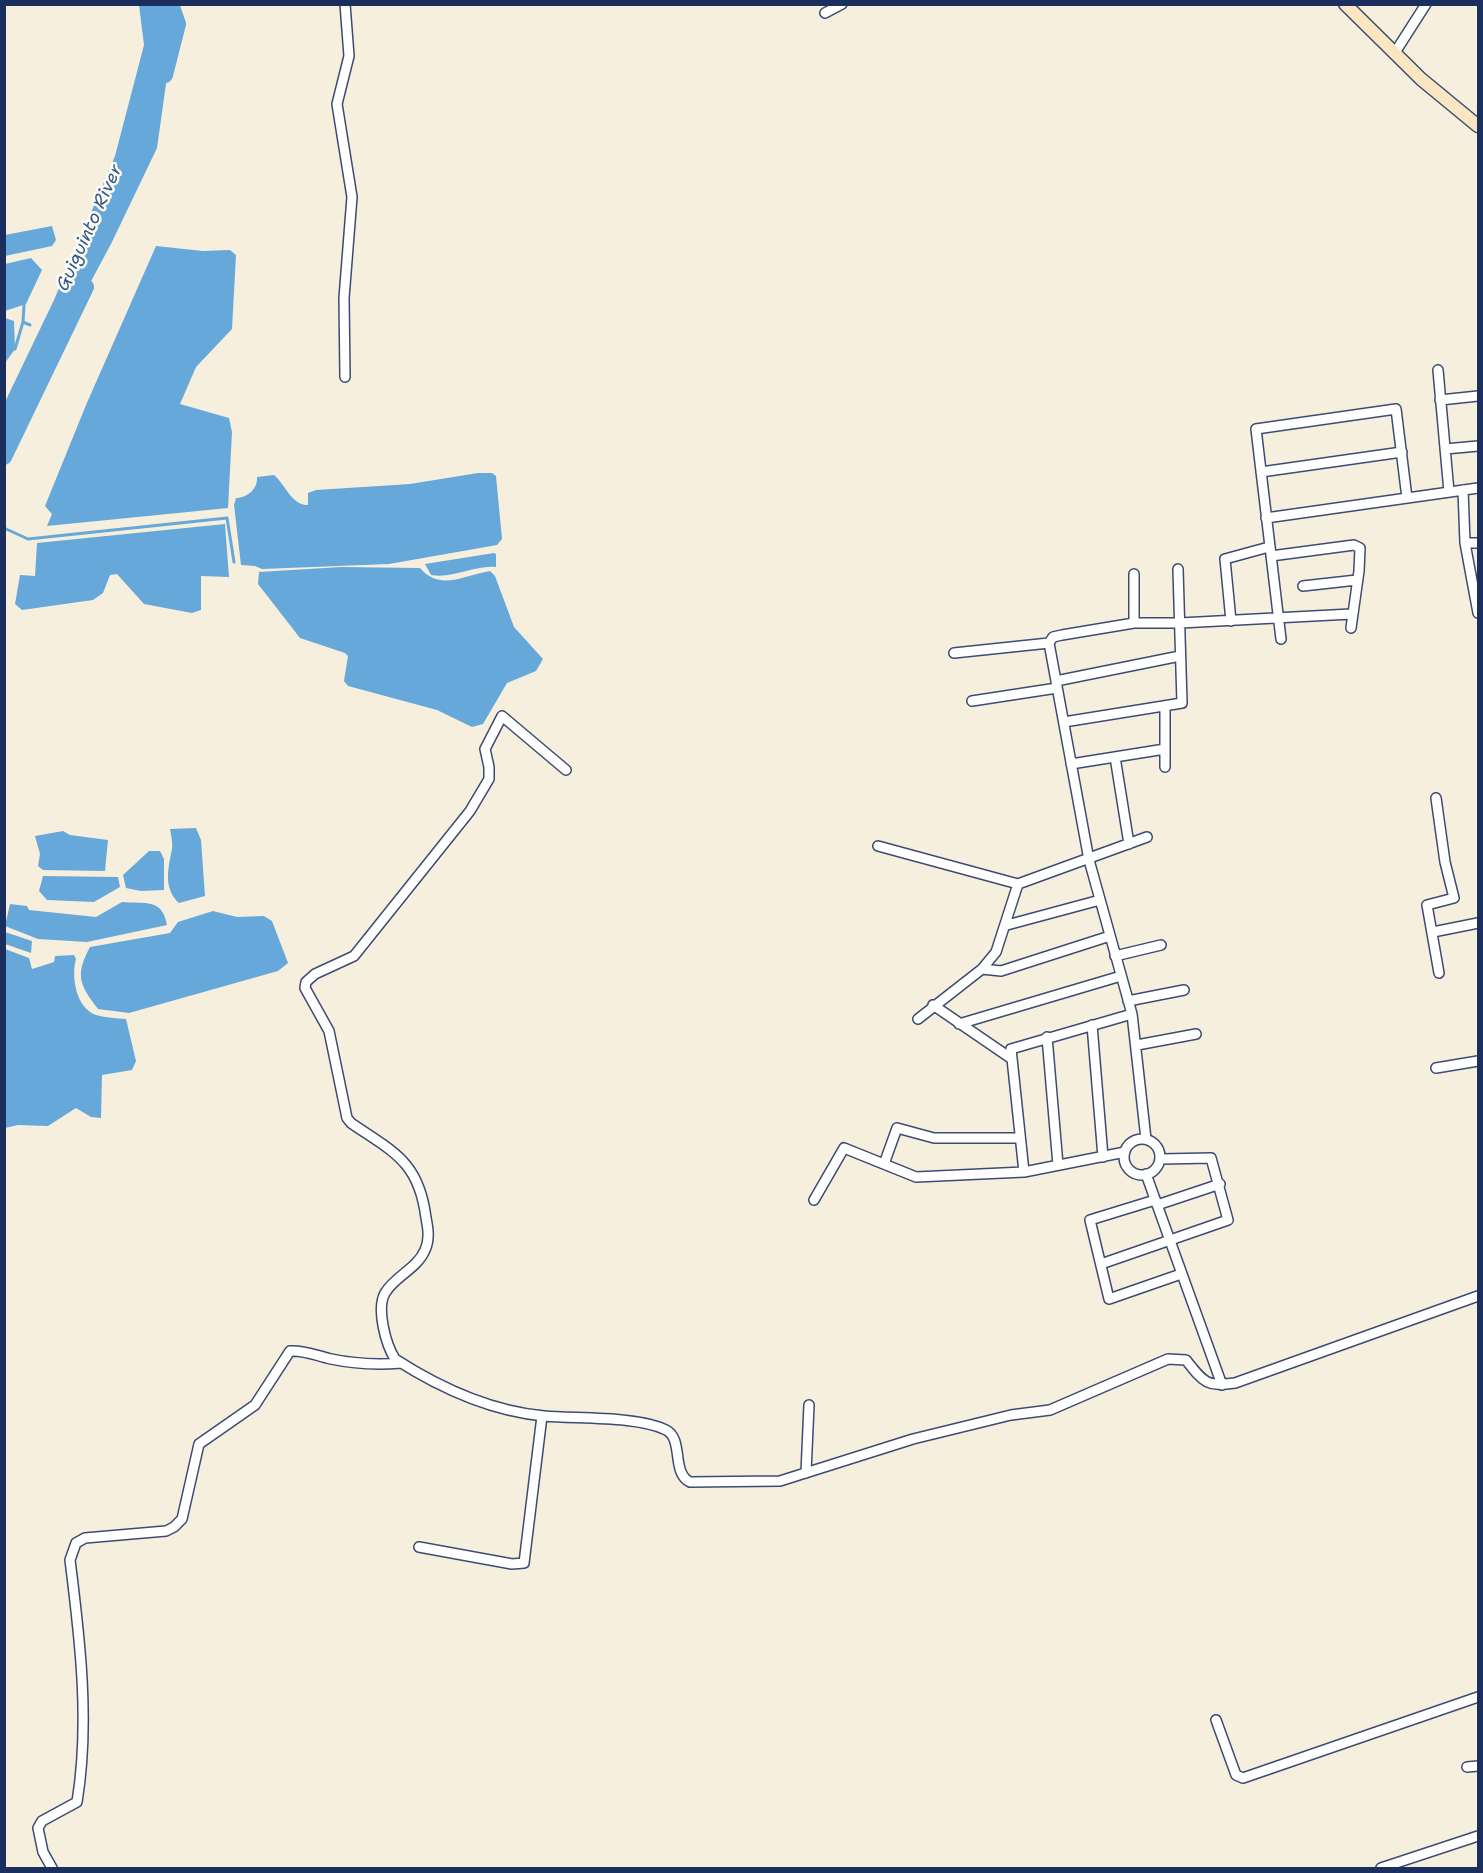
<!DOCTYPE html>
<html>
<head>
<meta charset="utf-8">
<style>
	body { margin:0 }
	#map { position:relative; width:1483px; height:1873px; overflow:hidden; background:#f7efdd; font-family:"Shantell Sans",sans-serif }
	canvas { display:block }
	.frame { position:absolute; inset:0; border:6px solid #1b2f5e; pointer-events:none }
</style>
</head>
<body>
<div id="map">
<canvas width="1483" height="1873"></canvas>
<div class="frame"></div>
</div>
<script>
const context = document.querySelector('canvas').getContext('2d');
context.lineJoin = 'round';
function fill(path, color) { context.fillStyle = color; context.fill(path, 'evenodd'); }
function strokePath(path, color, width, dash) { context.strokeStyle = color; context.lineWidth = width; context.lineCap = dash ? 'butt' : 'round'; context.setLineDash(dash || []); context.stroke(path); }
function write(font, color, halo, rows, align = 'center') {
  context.font = font + ' "Shantell Sans",sans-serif'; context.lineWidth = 5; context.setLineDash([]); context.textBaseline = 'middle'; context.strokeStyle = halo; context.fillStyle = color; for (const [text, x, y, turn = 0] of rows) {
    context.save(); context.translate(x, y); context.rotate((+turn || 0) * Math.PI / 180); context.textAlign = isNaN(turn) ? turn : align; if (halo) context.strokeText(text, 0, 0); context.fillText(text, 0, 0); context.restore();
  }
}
fill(new Path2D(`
	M139,5H174V27L157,148L111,244L46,365L5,466V402L54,300L115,156L144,45Z
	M52,226L56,240L52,246L5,256V235Z
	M156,246L203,251L230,250L236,255L232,329L196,367L180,404L229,418L232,432L228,508L47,526L52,514L45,506L86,405Z
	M31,258L42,270L26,304L5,311V264Z
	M5,318L14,321L15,349L5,363Z
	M478,473H492L496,476L502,539L497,545L389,564L262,569L255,566L241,565L234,505L236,498C247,498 258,489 257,477L274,475C285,484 292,506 308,505V493L316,490L410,484Z
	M225,524L229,577L201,576V610L192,613L144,604L117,574L110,575L103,593L93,600L22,610L15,604L20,575L35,576L37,543Z
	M494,553L496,554V567C474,565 453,579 431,575L425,564Z
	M341,567L420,568C440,591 462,576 490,571L495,576L514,627L543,659L536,671L507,683L483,724L472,727L437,710L348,686L344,681L348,656L345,653L300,638L258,584L259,572Z
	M196,828L201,840L205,896L179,903C163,888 168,869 172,849C173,843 171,835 170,829Z
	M63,831L70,835L108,840L105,871L43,870L38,866L40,854L35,836Z
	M149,851H160L164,859V890L141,891L126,888L123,875Z
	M43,876L118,877L120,887L94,902L47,900L39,891Z
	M122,902C146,904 162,898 167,925L87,942L38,939L5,926L10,904L27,906L29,910L96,917Z
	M213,911L237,917L264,916L272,921L288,963L278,971L129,1013L98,1009C79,984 75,975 90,947L170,933L178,922Z
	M5,932L32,941L31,953L5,944Z
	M5,949L29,958L32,969L54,962L55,956L74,955L76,959C71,977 76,1008 96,1015C106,1018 116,1018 126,1019L136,1061L132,1070L102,1075L101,1118L91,1117L76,1108L48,1126L18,1125L5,1128Z`), '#66a8da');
strokePath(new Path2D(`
	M23,322L30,325
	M15,349L23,322L24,305
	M4,528L28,539L227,518L234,562`), '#66a8da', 3);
strokePath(new Path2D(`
	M165,75L178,24L171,4
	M4,457L86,287`), '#66a8da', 16);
const street = new Path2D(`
	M825,13L842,4
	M1394,54L1426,4
	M1438,370L1449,492
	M345,377L344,298L352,197L337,104L349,56L345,4
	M1440,400L1478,396
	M1445,449L1478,446
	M1261,472L1402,452
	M1463,490L1465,543L1478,613
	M1266,518L1478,488
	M1465,543H1478
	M1271,556L1354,545L1360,548L1359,571L1351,628
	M1134,574V623
	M1303,586L1357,580
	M1231,621L1225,559L1269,547
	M1281,639L1256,429L1396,409L1407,498
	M1049,643L1089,860L1132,1014L1146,1139
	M954,653L1049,643L1053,637L1062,635L1134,623H1180L1351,614
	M1056,681L1180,656
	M972,701L1057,688
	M1064,722L1182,703L1178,569
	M1115,757L1129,844
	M1071,764L1165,749
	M1165,767V706
	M566,770L502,716L485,749L489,767V779L470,811L354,956L315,974L306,982L305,988L329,1031L347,1118L351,1123C393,1152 419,1161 426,1218C428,1228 430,1239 425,1250C417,1269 395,1276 385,1293C376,1309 386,1345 395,1359C440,1388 490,1411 544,1416C577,1419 638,1416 666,1430C684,1439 671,1473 690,1482L780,1481L913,1439L1011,1415L1050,1410L1168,1359L1186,1360C1204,1383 1207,1387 1235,1383L1478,1296
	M1436,798L1445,862L1454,898L1427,905L1439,973
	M878,846L1018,884L1147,837
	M1007,925L1100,900
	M1433,932L1478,923
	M1115,956L1161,945
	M982,969L1001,971L1110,936
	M1128,1001L1184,990
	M933,1005L1012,1059
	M918,1019L982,969L996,952L1018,884
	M959,1024L1121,976
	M1092,1025L1103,1157
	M1047,1037L1058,1165
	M1137,1045L1196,1034
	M1436,1068L1478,1061
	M1124 1157a18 18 0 1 1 36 0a18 18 0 1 1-36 0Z
	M884,1164L897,1128L934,1138H1020
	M1024,1172L1011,1049L1132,1014
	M1146,1174L1222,1385
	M814,1200L844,1148L916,1177L1024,1172L1125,1152
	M1155,1200L1090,1220L1109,1299L1181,1274
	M1157,1205L1220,1184
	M1101,1264L1228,1220L1211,1158L1161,1159
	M806,1473L809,1405
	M419,1547L512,1564L524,1563L542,1416
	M1216,1720L1236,1775L1243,1778L1478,1697
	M1467,1767L1478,1766
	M52,1868L43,1852L38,1828L42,1821L77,1802C90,1723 80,1639 70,1560L76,1543L85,1538L166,1531L174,1527L182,1519L199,1444L255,1405L290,1351C305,1350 317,1356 331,1359C355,1364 377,1365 401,1363
	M1381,1868L1478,1836`);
const secondary = new Path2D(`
	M1345,4L1421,79L1478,126`);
strokePath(street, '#3c4c71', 12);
strokePath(secondary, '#3c4c71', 15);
strokePath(street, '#fff', 9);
strokePath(secondary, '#fbe6c4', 12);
write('italic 18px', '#355989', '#fdfcf7', [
	["Guiguinto River",90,228,-66]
]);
</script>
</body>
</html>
